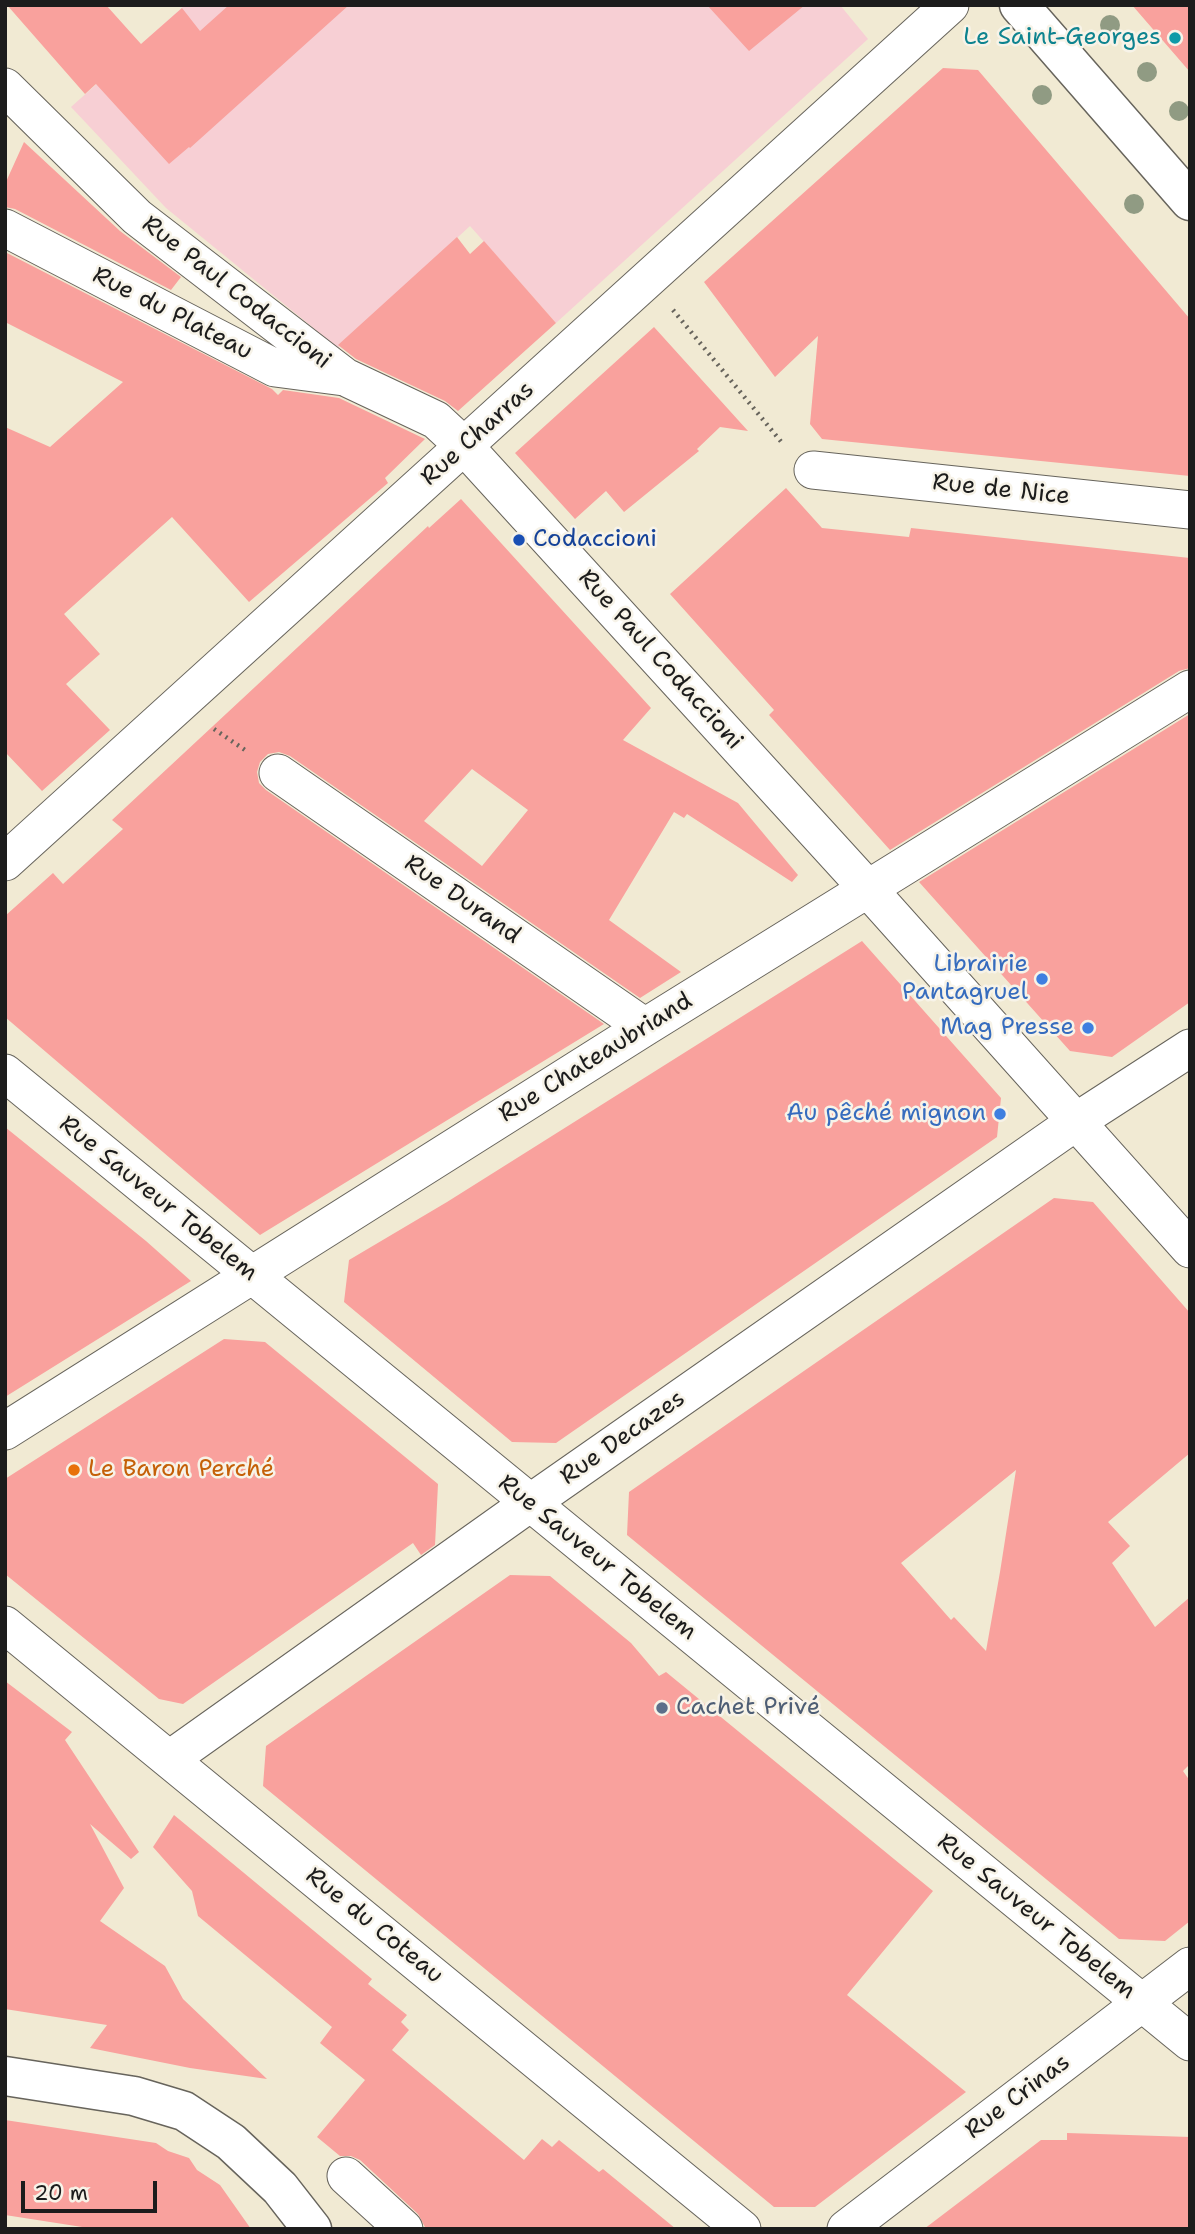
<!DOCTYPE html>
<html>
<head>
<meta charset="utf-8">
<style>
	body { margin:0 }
	#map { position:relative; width:1195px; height:2234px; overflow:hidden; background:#f1ead3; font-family:"Shantell Sans",sans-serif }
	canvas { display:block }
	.frame { position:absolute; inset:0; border:7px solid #1c1c1c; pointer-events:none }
	.scale { position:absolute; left:21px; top:2181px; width:136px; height:32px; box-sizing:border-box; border:4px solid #1c1c1c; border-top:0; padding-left:9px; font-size:21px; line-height:24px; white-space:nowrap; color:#1c1c1c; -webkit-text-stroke:5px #f7f3e8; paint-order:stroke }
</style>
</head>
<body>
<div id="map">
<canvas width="1195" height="2234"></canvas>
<div class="frame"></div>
<div class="scale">20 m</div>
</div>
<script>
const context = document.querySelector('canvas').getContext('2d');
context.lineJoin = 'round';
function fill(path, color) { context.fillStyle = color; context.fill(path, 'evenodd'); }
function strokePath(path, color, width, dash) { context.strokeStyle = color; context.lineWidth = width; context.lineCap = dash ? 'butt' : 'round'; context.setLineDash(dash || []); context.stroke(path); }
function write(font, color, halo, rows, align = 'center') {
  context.font = font + ' "Shantell Sans",sans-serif'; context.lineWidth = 5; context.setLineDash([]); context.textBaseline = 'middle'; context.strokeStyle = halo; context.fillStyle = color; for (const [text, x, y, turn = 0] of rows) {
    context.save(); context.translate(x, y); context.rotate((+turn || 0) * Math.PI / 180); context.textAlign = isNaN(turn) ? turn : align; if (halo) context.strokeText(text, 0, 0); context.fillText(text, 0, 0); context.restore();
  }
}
fill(new Path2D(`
	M185,5H840L868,39L556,323L470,226L338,348L166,208L71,107Z`), '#f7cfd4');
fill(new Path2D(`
	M7,5H106L141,44L182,8L200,31L229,5H349L190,148L189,147L169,164L96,84L85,94Z
	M707,5H805L749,51Z
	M1132,5H1190V72Z
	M943,68L978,70L1190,319V476L822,439L810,424L818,336L775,377L704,282Z
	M24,142L120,231L181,277L171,290L15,209L5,207V184Z
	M457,237L470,254L484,241L556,323L458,411L445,401L356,359L338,345Z
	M5,252L272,389L278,395L283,390L339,398L425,439L385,478L388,483L249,602L172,517L64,614L100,654L66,684L110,730L42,791L5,752V427L50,447L123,382L5,322Z
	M654,327L748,431L720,427L697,449L699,451L624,512L606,491L575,519L515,453Z
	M786,488L822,528L909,537L911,528L1190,558V668L1179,671L890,850L769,715L774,710L670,594Z
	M461,499L651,708L623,740L738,803L798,875L792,882L687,814L684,818L674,812L609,920L681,972L640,998L290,756L279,752L268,754L260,762L257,772L259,783L266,790L604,1024L260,1235L5,1017V916L53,873L63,884L123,829L112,820L428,526L429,528ZM472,769L528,810L482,866L424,821Z
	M1190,714V1002L1112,1057L1070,1051L919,882Z
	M862,941L1001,1098L997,1137L556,1443L512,1442L344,1302L349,1260L447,1202Z
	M5,1127L146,1241L191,1281L5,1397Z
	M1054,1198L1093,1202L1190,1313V1453L1108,1522L1130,1546L1112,1563L1155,1627L1190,1597V1764L1183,1771L1190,1781V1921L1165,1941L1119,1939L627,1535L629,1492ZM1016,1470L1000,1572L986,1651L954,1617L951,1620L901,1563Z
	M224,1339L265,1342L438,1484L435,1545L421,1555L413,1543L183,1704L159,1699L5,1574V1479Z
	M510,1575L550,1576L631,1643L659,1676L666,1672L933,1891L847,1995L966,2092L815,2207H774L263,1786L266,1746Z
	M5,1681L72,1732L65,1740L139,1852L131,1859L90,1824L124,1888L100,1921L165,1966L183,1999L267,2079L190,2068L90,2048L107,2025L5,2009Z
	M174,1815L372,1979L368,1984L407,2015L401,2022L409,2030L392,2050L524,2160L542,2139L552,2147L559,2140L599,2172L603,2169L676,2229H426L418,2214L360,2160L351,2156H340L317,2137L365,2080L320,2043L332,2027L198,1916L192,1891L153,1847Z
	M5,2120L156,2143L168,2151L189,2158L197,2170L220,2185L251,2229H95L5,2215Z
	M1067,2133L1190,2137V2229H924L1041,2140H1067Z`), '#f9a19d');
const street = new Path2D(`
	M5,87L137,217L345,377L436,420L465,447L868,889L1190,1249
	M5,228L275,368L344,377
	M813,470L1190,510
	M278,773L645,1027
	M5,862L950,5
	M5,1073L1190,2042
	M5,1431L645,1027L1190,689
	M5,1625L742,2229
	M170,1759L530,1503L1077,1121L1190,1048
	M346,2176L404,2229
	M846,2229L1190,1966`);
const secondary = new Path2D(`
	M1019,5L1190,201
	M5,2076L134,2096L184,2111L231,2142L280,2188L312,2229`);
strokePath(street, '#67645c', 39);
strokePath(secondary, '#67645c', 41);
strokePath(new Path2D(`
	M673,310L783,444
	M214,729L245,750`), '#67645c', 4.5, [2, 5]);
strokePath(street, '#fff', 37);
strokePath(secondary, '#fff', 38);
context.fillStyle = '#909b83';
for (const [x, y] of [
	[1110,25],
	[1147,72],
	[1042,95],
	[1179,111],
	[1134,204]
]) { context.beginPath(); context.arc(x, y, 10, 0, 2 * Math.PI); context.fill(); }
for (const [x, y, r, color] of [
	[1175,38,7,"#0f9aa8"],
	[519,540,7,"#1a4fb4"],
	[1042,979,7,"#3f7fe0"],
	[1088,1028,7,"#3f7fe0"],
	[1000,1114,7,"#3f7fe0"],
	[74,1470,7,"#e8710a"],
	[662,1708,7,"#5c6f8a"]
]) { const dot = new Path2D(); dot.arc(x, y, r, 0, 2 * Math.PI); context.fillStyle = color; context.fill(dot); strokePath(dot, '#f7f3e8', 2.5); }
write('24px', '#0d838f', '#f7f3e8', [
	["Le Saint-Georges",1161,38]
], 'right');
write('24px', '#1c1c1c', '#f7f3e8', [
	["Rue Paul Codaccioni",236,293,38],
	["Rue du Plateau",172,314,27],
	["Rue Charras",478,434,-42],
	["Rue de Nice",1001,490,6],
	["Rue Paul Codaccioni",660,660,48],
	["Rue Durand",462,900,35],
	["Rue Chateaubriand",596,1058,-32],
	["Rue Sauveur Tobelem",158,1199,39],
	["Rue Decazes",623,1438,-35],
	["Rue Sauveur Tobelem",597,1558,39],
	["Rue Sauveur Tobelem",1036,1917,39],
	["Rue du Coteau",374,1926,39],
	["Rue Crinas",1018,2097,-37]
]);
write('24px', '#164399', '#f7f3e8', [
	["Codaccioni",533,540]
], 'left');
write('24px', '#366cbe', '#f7f3e8', [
	["Librairie",1028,965],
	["Pantagruel",1028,993],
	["Mag Presse",1074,1028],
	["Au pêché mignon",986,1114]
], 'right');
write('24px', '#c56008', '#f7f3e8', [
	["Le Baron Perché",88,1470]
], 'left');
write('24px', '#4e5e75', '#f7f3e8', [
	["Cachet Privé",676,1708]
], 'left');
</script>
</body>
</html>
